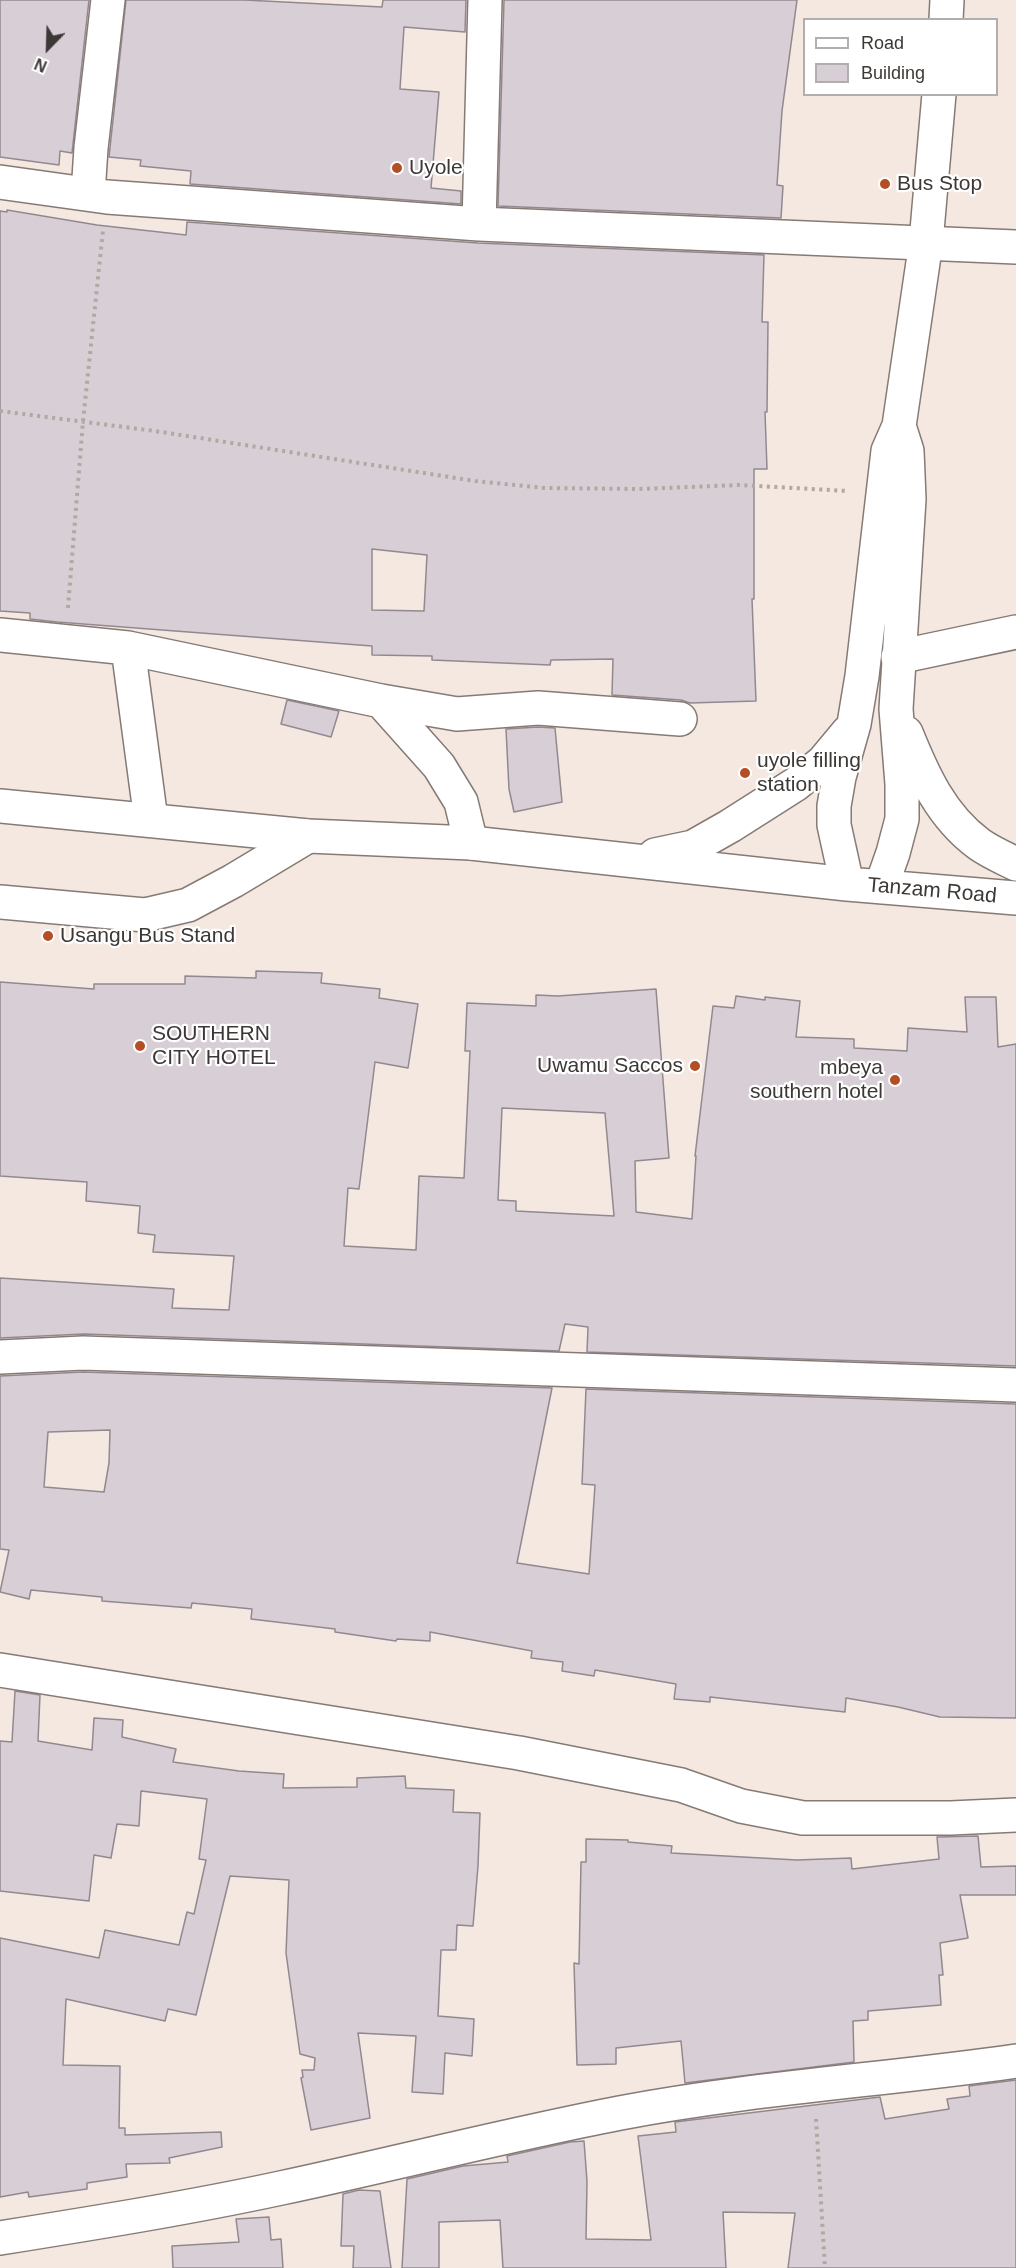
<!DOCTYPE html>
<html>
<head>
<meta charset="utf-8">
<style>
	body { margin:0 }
	#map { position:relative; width:1016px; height:2268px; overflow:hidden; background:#f4e8e1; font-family:Helvetica,sans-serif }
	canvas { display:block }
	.legend { position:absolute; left:803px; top:18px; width:195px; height:78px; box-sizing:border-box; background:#fff; border:2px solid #b1afae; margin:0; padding:8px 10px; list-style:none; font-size:18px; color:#3c3835 }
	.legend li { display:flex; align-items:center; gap:12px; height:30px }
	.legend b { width:30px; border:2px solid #b1afae }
	.north { position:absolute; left:18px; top:18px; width:60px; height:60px; -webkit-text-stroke:4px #fff; paint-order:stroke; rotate:203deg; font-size:16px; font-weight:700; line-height:24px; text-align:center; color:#3c3835 }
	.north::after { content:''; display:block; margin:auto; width:21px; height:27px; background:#3c3835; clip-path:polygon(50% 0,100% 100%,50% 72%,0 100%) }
</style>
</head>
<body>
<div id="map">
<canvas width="1016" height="2268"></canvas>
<ul class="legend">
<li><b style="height:8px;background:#fff"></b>Road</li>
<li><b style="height:16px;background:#d8ced6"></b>Building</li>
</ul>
<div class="north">N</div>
</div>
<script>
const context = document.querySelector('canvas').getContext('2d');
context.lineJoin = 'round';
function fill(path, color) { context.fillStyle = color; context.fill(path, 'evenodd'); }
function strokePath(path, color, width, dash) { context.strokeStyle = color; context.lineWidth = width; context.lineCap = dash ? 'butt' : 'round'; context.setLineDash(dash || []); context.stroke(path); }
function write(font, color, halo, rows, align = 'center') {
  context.font = font + ' Helvetica,sans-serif'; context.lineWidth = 4.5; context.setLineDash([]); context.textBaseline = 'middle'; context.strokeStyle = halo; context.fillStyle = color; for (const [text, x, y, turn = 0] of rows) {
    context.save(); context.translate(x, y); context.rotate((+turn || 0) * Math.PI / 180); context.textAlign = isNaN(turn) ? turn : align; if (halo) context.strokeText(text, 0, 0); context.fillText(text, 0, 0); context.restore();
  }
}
const building = new Path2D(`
	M0,0H89L72,153L60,151L59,165L0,157Z
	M126,0H245L382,7L383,0H466L465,32L404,27L400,89L439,92L431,188L461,191V204L190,184L191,171L140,166L141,160L109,157Z
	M504,0H797L782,111L777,185L783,186L781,218L498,206Z
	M7,210L97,225L186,235L187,222L478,243L764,255L762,322H768L767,412H765L767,469H754V599H752L756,701L690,703L681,700L612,695L613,659L551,660L550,665L432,660V656L372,655V646L57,622L30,619V613L0,611V211L7,212ZM372,549L427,555L424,611L372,610Z
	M287,700L339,711L331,737L281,724Z
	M538,727L555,728L562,802L514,812L509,789L506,729Z
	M256,971L322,973L321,983L380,989L379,998L418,1004L408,1068L375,1062L359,1189L348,1188L344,1246L416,1250L419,1176L464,1178L470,1051H465L467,1003L536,1006V995L558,996L656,989L669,1158L635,1161L636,1212L692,1219L696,1156H695L713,1006L734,1008L736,996L765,1000V997L800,1001L796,1037L854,1039V1048L907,1051L908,1028L967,1032L965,997H996L998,1047L1016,1044V1366L587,1352L588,1327L565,1324L559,1351L84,1334L0,1338V1278L174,1289L172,1308L229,1310L234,1256L153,1252L155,1235L138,1233L140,1206L86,1201L87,1182L0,1176V982L94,989V984H185V976L256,978ZM502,1108L605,1113L614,1216L516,1211V1201L498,1200Z
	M83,1372L552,1388L517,1563L589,1574L595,1485L582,1484L586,1389L1016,1404V1718L940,1717L898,1707L846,1698L845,1712L710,1697V1702L674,1699L676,1684L595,1670L594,1676L562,1671L563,1662L531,1658L532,1651L430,1632V1641L397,1639L396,1641L335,1632V1629L251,1619L252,1609L192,1603L191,1608L102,1601V1597L31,1590L29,1599L0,1592L9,1550L0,1549V1376ZM110,1430L109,1463L104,1492L44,1487L48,1432Z
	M15,1691L40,1695L38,1741L92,1750L94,1718L123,1720L122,1737L176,1749L173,1762L239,1771L284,1774L283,1788L357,1787V1778L405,1776L406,1788L454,1790L453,1812L480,1813L478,1866L473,1926L457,1925L456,1950H441L438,2016L474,2019L472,2056L445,2053L443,2094L412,2092L416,2036L358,2033L370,2118L311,2130L301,2078L303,2077L302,2070H314L315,2058L300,2054L286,1953L289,1880L230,1876L196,2015L168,2009L165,2021L66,1999L63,2065L120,2066L119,2128H125V2135L221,2132L222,2147L169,2158L170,2163L126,2164L127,2177L87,2183V2189L29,2197L28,2192L0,2197V1938L99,1958L105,1930L179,1945L187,1912L194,1914L206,1860L199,1859L207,1799L141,1791L139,1826L117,1824L111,1858L94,1855L89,1901L0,1891V1741L12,1742Z
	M978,1836L981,1867L1016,1866V1895H960L968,1938L940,1943L943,1975H939L941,2005L868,2011V2020L853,2021L854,2062L685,2083L681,2041L616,2048V2064L577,2065L574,1963L579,1964L581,1862H586V1839L628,1840V1842L672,1846L671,1853L797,1860L851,1858L852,1869L939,1859L937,1837Z
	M1016,2080V2268H788L795,2213L723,2212L726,2268H503L500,2220L439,2222V2268H402L407,2179L463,2166L508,2162L507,2156L570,2142L584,2141L587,2181L586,2239L651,2240L638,2136L676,2132L675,2122L880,2097L885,2119L949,2109L947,2099L970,2096L969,2086Z
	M359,2190L380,2191L391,2268H353L354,2246H341L343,2194Z
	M269,2217L271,2240L281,2239L283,2268H173L172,2246L239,2242L236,2219Z`);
fill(building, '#d8ced6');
strokePath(building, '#928990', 1.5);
const minor = new Path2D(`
	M0,182L107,197L479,224L1016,247
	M88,194L91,148L108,0
	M479,224L485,0
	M0,635L128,648L381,701L439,766L461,802L471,843
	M128,648L151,820
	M898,657L1016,632
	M381,701L457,714L538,708L680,719
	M0,902L145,915L188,905L233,881L308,836
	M0,1357L83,1353L1016,1385
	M0,1670L519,1753L681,1785L741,1806L803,1818H951L1016,1815
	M0,2238C94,2223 188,2208 281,2188C394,2164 506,2135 620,2113C751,2088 884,2080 1016,2061`);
const highway = new Path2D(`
	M946,20L947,0
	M906,733C923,775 941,816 979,844C990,852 1004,858 1016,864
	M0,806L308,836L471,843L847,884L1016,898
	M655,855L693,847L730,826L796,784L823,762L848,732
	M847,884L834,825V806L839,777L854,724L862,676L888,451L899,426L926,242L939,94
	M881,887L893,853L902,819V784L896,709L909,499L907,451L900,429`);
strokePath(minor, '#857a74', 36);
strokePath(highway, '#857a74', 36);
strokePath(new Path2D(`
	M0,411L155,431L475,481L544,488L639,489L739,485L848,491
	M68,608L83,421L103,230
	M816,2119L825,2268`), '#b1a8a2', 4, [3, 4.5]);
strokePath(minor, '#fff', 33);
strokePath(highway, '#fff', 33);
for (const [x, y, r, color] of [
	[397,168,6,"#b44e23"],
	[885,184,6,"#b44e23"],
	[745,773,6,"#b44e23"],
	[48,936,6,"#b44e23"],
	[140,1046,6,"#b44e23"],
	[695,1066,6,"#b44e23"],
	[895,1080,6,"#b44e23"]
]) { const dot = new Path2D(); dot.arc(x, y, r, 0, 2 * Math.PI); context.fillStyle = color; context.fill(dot); strokePath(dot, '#fff', 2); }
write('21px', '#3c3835', '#fff', [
	["Uyole",409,168],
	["Bus Stop",897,184],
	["uyole filling",757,761],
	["station",757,785],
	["Usangu Bus Stand",60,936],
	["SOUTHERN",152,1034],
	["CITY HOTEL",152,1058],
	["Uwamu Saccos",683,1066,"right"],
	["mbeya",883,1068,"right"],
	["southern hotel",883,1092,"right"]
], 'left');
write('21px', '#3c3835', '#fff', [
	["Tanzam Road",932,891,5]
]);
</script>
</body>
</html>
